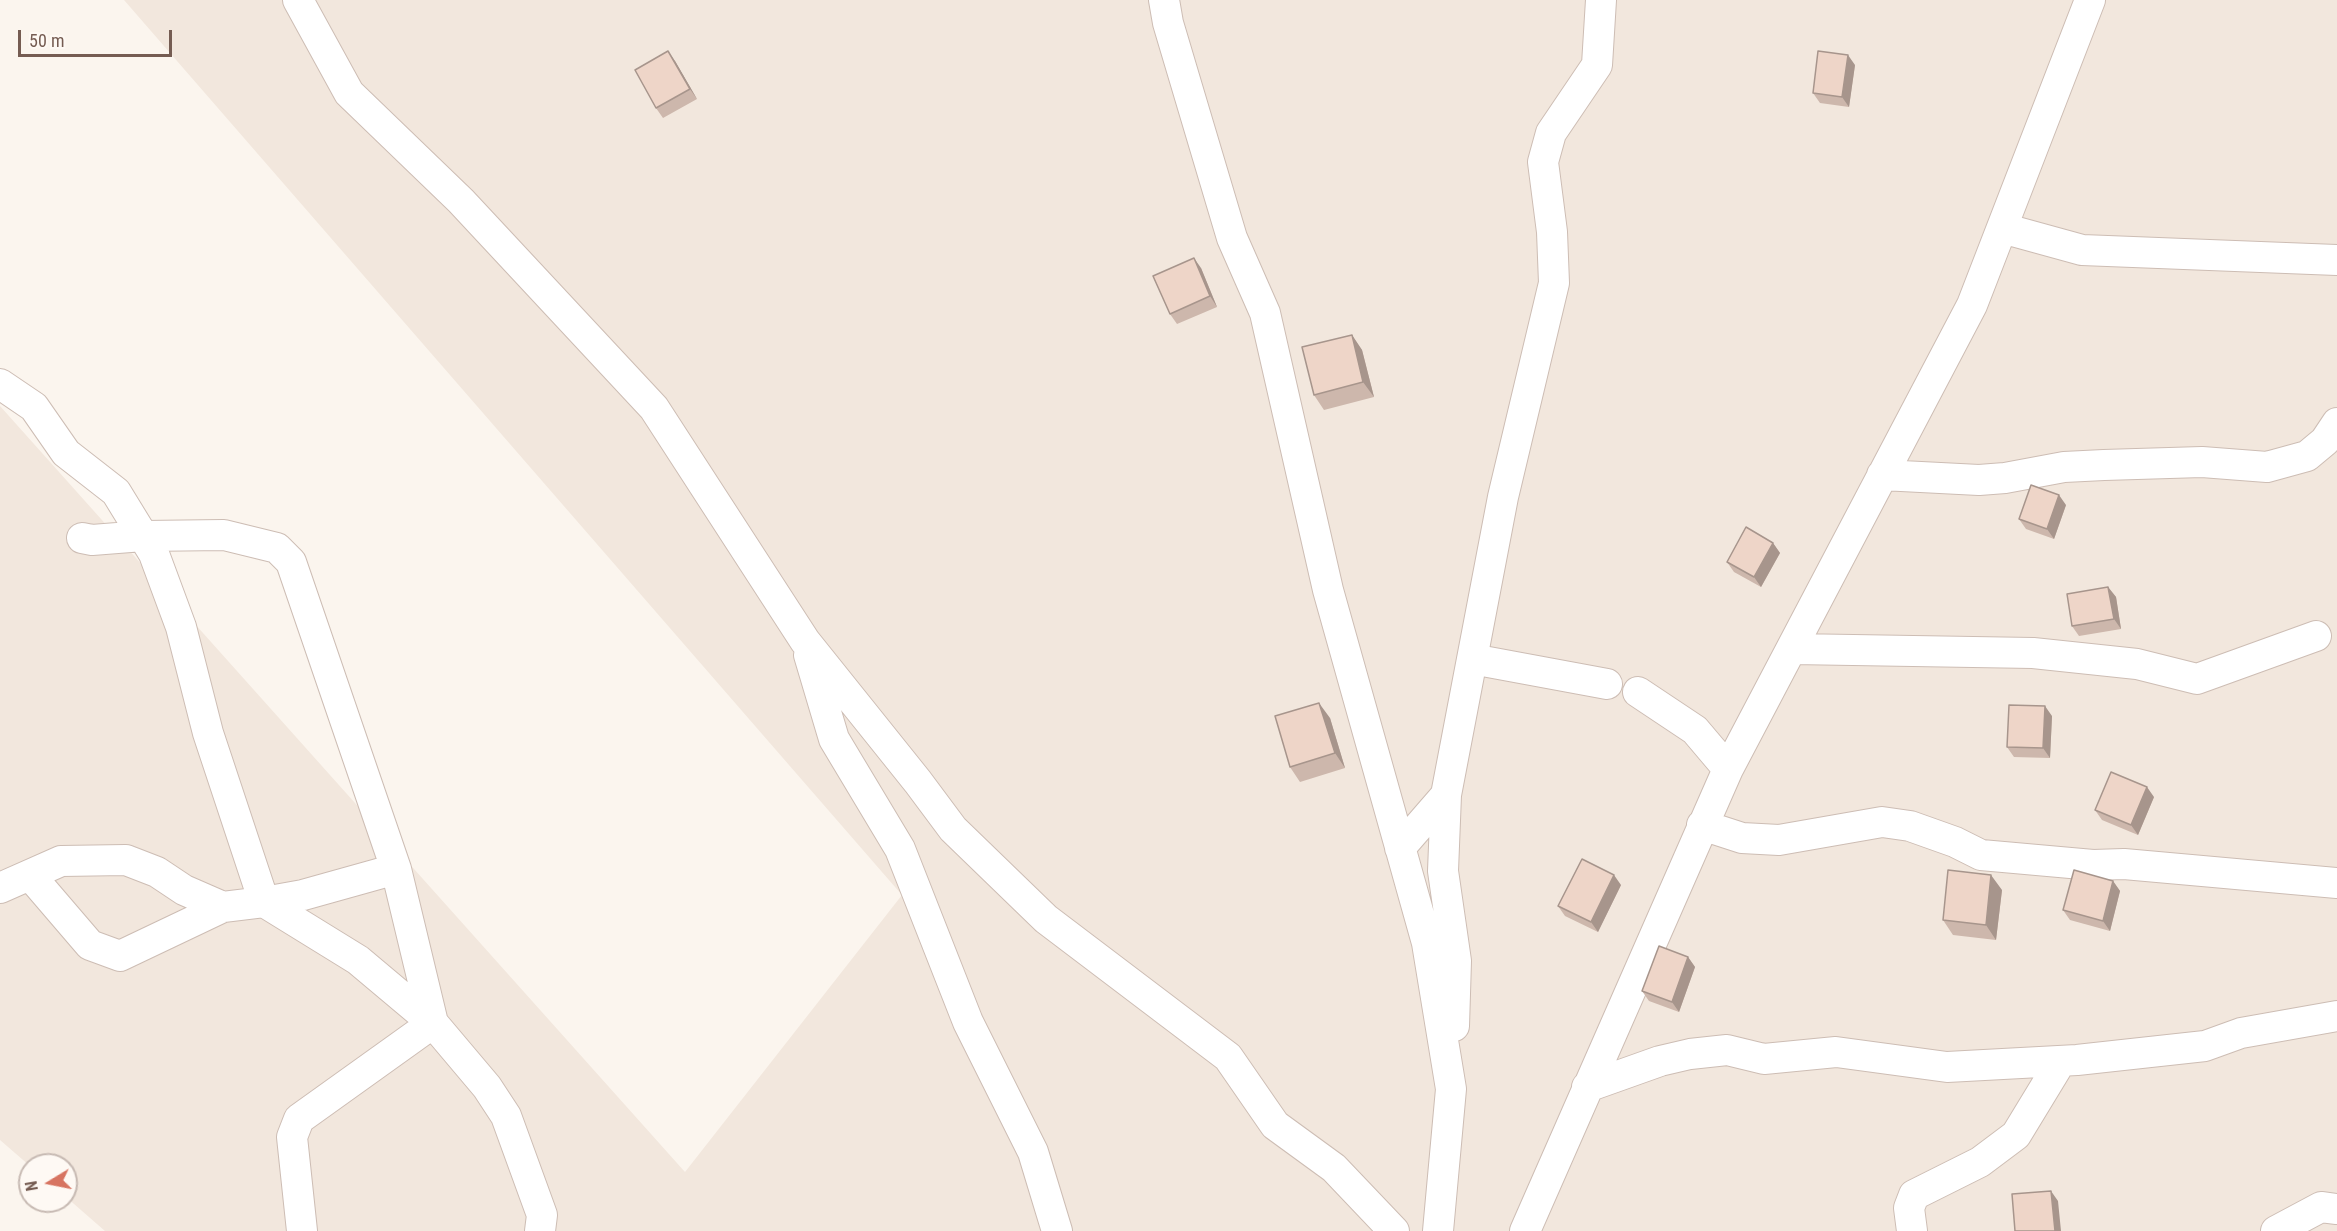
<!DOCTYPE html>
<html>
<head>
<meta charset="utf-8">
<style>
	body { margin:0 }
	#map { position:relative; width:2337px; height:1231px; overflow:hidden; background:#fbf5ee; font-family:"Roboto Condensed",sans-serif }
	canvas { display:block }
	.north { position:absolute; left:18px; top:1153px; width:60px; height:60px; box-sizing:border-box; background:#fef9f4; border:2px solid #c7bab3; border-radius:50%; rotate:260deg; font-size:16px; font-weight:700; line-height:24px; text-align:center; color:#755c52 }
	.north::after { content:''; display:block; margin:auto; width:21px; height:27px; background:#d77461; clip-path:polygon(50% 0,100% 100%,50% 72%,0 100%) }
	.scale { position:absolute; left:18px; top:30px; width:154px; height:27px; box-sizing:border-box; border:3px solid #755c52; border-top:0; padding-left:8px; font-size:18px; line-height:21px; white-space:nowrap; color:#755c52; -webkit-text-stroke:4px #fef9f4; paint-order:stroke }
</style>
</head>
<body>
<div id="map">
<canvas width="2337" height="1231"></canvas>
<div class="north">N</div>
<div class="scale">50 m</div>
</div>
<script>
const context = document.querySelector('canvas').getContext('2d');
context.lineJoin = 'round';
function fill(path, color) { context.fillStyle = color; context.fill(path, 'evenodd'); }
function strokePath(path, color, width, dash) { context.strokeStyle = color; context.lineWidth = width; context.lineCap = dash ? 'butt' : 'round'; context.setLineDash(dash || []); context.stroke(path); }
fill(new Path2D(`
	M124,0H2337V1231H105L66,1197V1165L30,1166L0,1140V406L685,1172L902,895Z`), '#f2e7dd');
const minor = new Path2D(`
	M298,0L349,93L461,201L654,408L805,641L918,782L953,829L1046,919L1228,1057L1275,1125L1334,1168L1394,1231
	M1164,0L1168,23L1232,238L1265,313L1328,590L1427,943L1451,1089L1438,1231
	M2002,228L2082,250L2337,260
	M0,384L34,407L66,453L116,492L154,554L181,627L208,733L264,902L303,895L396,869
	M1882,475L1979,480L2005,478L2064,467L2104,465L2202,462L2267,467L2307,456L2325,441L2337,423
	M82,538L92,540L143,536L224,535L277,548L291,562L396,869L433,1023L299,1119L292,1137L302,1231
	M1793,649L2033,653L2137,664L2197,679L2316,636
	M809,655L834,739L900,849L968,1022L1033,1152L1057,1231
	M1472,659L1607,684
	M1638,692L1695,730L1728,769
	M1702,825L1742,838L1779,840L1882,822L1910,826L1955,842L1981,855L2093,865L2124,864L2337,883
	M1400,848L1446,795
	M30,875L90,945L120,956L223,907
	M0,888L61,861L126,860L157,872L184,890L223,907L264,902L358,960L433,1023L487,1087L506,1116L542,1215L540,1231
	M1454,1026L1456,961L1443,871L1446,795L1503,497L1554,283L1552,232L1543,162L1551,133L1597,65L1601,0
	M1587,1087L1660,1061L1690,1054L1727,1050L1764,1059L1836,1052L1947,1067L2077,1060L2205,1046L2241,1033L2337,1016
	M1525,1231L1728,769L1972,305L2090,0
	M1912,1231L1909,1208L1914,1195L1980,1162L2016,1135L2061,1061
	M2276,1231L2321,1207L2337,1209`);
strokePath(minor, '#cdbdb4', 32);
strokePath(minor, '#fff', 30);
fill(new Path2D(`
	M675,61L697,99L663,118L656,108Z
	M1855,65L1849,107L1820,103L1813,93Z
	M1201,268L1217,307L1177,324L1170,314Z
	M1352,335L1362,350L1374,397L1324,410L1314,395Z
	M2066,505L2054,539L2026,529L2019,519Z
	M1773,543L1780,553L1761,587L1734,572L1727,562Z
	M2108,587L2116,597L2121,629L2079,636L2072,626Z
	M2052,716L2050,758L2014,757L2007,747Z
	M1330,718L1345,768L1300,782L1290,767Z
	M2154,797L2138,835L2102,820L2095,810Z
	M2113,881L2120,891L2110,931L2070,920L2063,910Z
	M1621,885L1598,932L1565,916L1558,906Z
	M2002,890L1996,940L1953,935L1943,920Z
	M1688,957L1695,967L1679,1012L1649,1001L1642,991Z`), '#cdb7ac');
fill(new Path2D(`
	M668,51L675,61L697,99L690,89Z
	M1848,55L1855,65L1849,107L1842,97Z
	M1194,258L1201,268L1217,307L1210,296Z
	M1352,335L1362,350L1374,397L1363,382Z
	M2059,495L2066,505L2054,539L2047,529Z
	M1773,543L1780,553L1761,587L1754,577Z
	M2108,587L2116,597L2121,629L2114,619Z
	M1319,703L1330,718L1345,768L1335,753Z
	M2045,706L2052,716L2050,758L2043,748Z
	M2147,787L2154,797L2138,835L2131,825Z
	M1614,875L1621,885L1598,932L1591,922Z
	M1991,875L2002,890L1996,940L1986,925Z
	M2113,881L2120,891L2110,931L2103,921Z
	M1688,957L1695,967L1679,1012L1672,1002Z
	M2051,1191L2058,1201L2061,1231H2055Z`), '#a7958c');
const building = new Path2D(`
	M668,51L690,89L656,108L635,70Z
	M1818,51L1848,55L1842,97L1813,93Z
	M1194,258L1210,296L1170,314L1153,276Z
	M1352,335L1363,382L1314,395L1302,347Z
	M2031,485L2059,495L2047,529L2019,519Z
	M1746,527L1773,543L1754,577L1727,562Z
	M2108,587L2114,619L2072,626L2067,594Z
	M1319,703L1335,753L1290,767L1275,716Z
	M2009,705L2045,706L2043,748L2007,747Z
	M2111,772L2147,787L2131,825L2095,810Z
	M1582,859L1614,875L1591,922L1558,906Z
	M1948,870L1991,875L1986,925L1943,920Z
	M2074,870L2113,881L2103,921L2063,910Z
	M1659,946L1688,957L1672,1002L1642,991Z
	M2051,1191L2055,1231H2015L2012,1194Z`);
fill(building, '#eed5c8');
strokePath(building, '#a7958c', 1.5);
</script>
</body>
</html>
